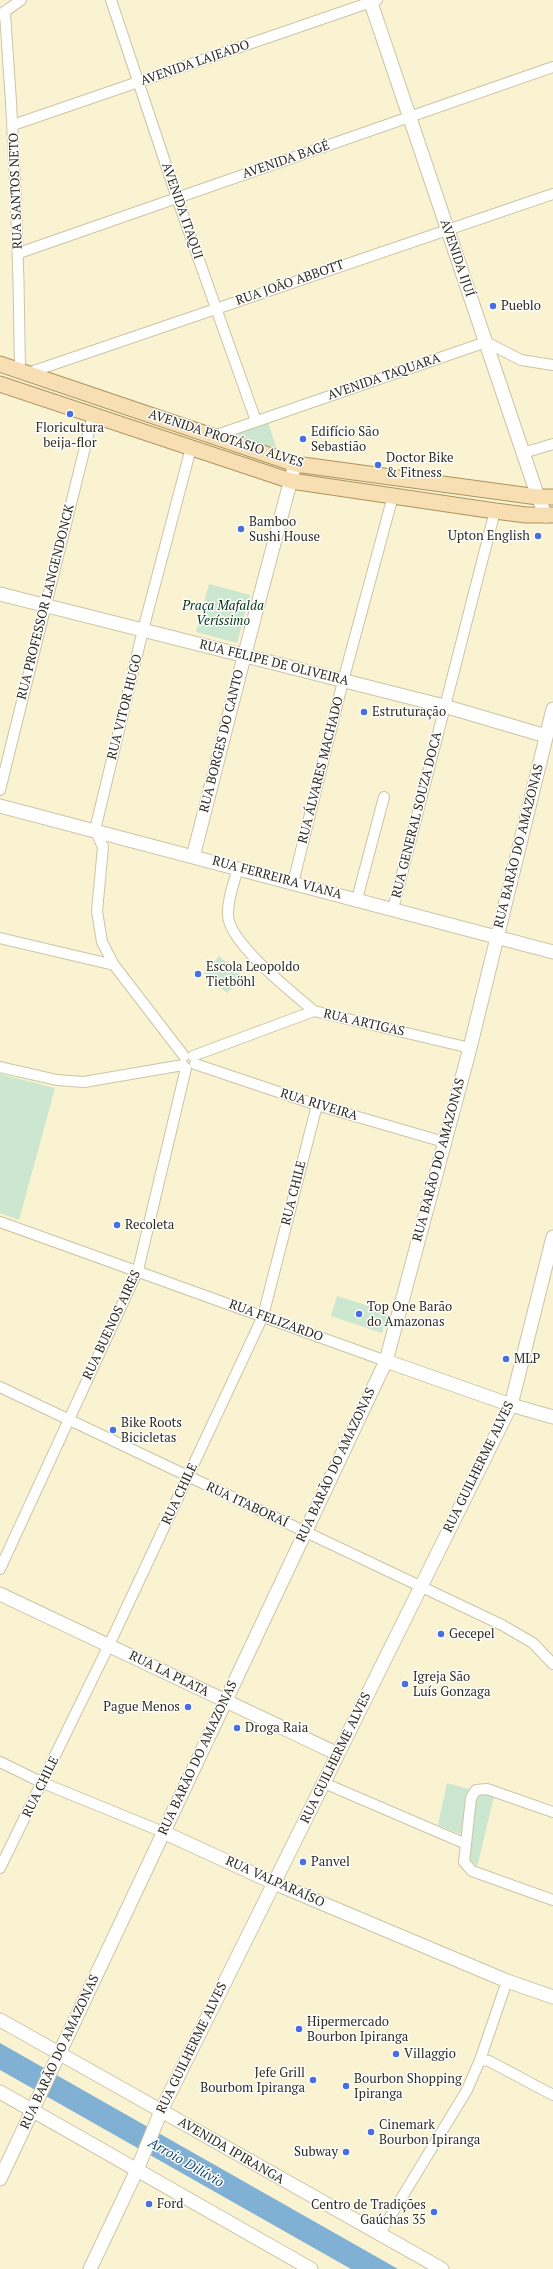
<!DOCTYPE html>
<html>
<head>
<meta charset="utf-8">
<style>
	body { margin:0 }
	canvas { display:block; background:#f9f3d2 }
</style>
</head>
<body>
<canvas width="553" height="2269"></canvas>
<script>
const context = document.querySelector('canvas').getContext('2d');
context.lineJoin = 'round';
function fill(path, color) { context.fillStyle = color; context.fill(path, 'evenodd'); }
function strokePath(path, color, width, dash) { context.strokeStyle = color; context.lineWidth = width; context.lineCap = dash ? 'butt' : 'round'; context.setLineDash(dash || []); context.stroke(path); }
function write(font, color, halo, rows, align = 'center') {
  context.font = font + ' "PT Serif",serif'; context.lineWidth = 3; context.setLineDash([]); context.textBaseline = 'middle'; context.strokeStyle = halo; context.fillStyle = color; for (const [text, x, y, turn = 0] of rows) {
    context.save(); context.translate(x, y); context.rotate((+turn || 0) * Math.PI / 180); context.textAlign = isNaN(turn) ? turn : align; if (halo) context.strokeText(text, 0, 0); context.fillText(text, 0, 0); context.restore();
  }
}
fill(new Path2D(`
	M268,422L277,450L233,433Z
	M209,584L250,595L237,643L196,632Z
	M219,956L243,977L227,993L204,973Z
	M0,1074L55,1088L19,1220L0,1213Z
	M337,1296L388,1312L382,1333L331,1316Z
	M447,1783L494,1796L477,1867L469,1859L472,1839L438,1825Z`), '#cbe7cf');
fill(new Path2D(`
	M0,2043L398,2269H351L0,2070Z`), '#81b0d5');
const street = new Path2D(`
	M111,0L177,198L256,421
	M5,13C14,132 19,251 20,370
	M0,15L21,0
	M13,125L377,0
	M19,253L553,67
	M28,373L553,194
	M214,436L486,342L521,360L553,365
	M523,453L553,444
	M0,790L93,415
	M238,868C234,883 227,900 228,916C230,944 293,993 314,1011
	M293,883L343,681L393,496
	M357,899L384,797
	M393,909L495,511
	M0,938L114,965
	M184,1056L114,965L102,942L97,911L103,847L95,830L143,630L191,448
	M193,1056L314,1011L470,1048
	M195,1064L317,1105L444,1142
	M0,1067L57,1080L84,1082L183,1065
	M0,1222L386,1361
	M0,1387L502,1625L533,1643L553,1664
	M0,1569L138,1270L186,1068
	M0,1762L43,1783L163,1832
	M324,1783L466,1844
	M553,1812L487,1789L476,1790L471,1798L464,1862L472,1871L553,1900
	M0,1868L109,1645L263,1316L317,1105
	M480,2060L489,2061L553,2095
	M379,2235L467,2090L480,2060L507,1981`);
const secondary = new Path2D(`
	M370,0L538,497L546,516
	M0,594L444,706L546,736
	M0,806L553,952
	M193,857L244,657L295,464
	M386,1361L511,1405L553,1417
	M0,1594L338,1754
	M163,1832L274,1883L507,1981L553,1997
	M0,2020L442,2269
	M0,2092L311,2269
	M0,2179L386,1361L470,1048L553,709
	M90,2269L137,2170L161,2111L511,1405L553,1237`);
const primary = new Path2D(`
	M0,364L295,464L538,497H553
	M0,384L291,481L495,511L526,515H553`);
strokePath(street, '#cbc5a5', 12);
strokePath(secondary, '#cbc5a5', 15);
strokePath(primary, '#ad935e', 17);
strokePath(street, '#fff', 10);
strokePath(secondary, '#fff', 13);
strokePath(primary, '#f7dfb3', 15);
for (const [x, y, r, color] of [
	[493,306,4,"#476fe2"],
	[70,414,4,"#476fe2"],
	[303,439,4,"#476fe2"],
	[378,465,4,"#476fe2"],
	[241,529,4,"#476fe2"],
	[538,536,4,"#476fe2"],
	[364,712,4,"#476fe2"],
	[198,974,4,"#476fe2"],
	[117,1225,4,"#476fe2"],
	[359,1314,4,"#476fe2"],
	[506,1359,4,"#476fe2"],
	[113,1430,4,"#476fe2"],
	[441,1634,4,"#476fe2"],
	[405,1684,4,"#476fe2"],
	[188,1707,4,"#476fe2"],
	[237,1728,4,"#476fe2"],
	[303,1862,4,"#476fe2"],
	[299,2029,4,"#476fe2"],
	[396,2054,4,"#476fe2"],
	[313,2080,4,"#476fe2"],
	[346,2086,4,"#476fe2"],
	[371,2132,4,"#476fe2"],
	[346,2152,4,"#476fe2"],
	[149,2204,4,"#476fe2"],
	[434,2212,4,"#476fe2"]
]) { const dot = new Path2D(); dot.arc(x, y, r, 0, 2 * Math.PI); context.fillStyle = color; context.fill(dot); strokePath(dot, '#fff', 1.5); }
write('13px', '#2e2c20', '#fff', [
	["AVENIDA LAJEADO",195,63,-19],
	["AVENIDA BAGÉ",286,160,-19],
	["RUA SANTOS NETO",16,191,-92],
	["AVENIDA ITAQUI",182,211,71],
	["AVENIDA IJUÍ",457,258,71],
	["RUA JOÃO ABBOTT",290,283,-19],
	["AVENIDA TAQUARA",384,377,-19],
	["AVENIDA PROTÁSIO ALVES",226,439,18],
	["RUA PROFESSOR LANGENDONCK",46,602,-76],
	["RUA FELIPE DE OLIVEIRA",274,663,14],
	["RUA VITOR HUGO",125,707,-76],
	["RUA BORGES DO CANTO",222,741,-76],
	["RUA ÁLVARES MACHADO",321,770,-76],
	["RUA GENERAL SOUZA DOCA",417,815,-76],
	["RUA BARÃO DO AMAZONAS",519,846,-76],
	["RUA FERREIRA VIANA",277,878,15],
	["RUA ARTIGAS",364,1023,13],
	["RUA RIVEIRA",319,1105,17],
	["RUA BARÃO DO AMAZONAS",439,1160,-75],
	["RUA CHILE",294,1193,-76],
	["RUA FELIZARDO",276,1321,20],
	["RUA BUENOS AIRES",112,1325,-65],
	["RUA BARÃO DO AMAZONAS",336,1465,-65],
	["RUA GUILHERME ALVES",479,1467,-64],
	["RUA CHILE",180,1494,-65],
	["RUA ITABORAÍ",247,1505,25],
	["RUA LA PLATA",169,1674,26],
	["RUA BARÃO DO AMAZONAS",198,1758,-65],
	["RUA GUILHERME ALVES",336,1758,-64],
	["RUA CHILE",41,1787,-64],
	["RUA VALPARAÍSO",275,1882,24],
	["RUA GUILHERME ALVES",192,2048,-64],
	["RUA BARÃO DO AMAZONAS",60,2052,-65],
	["AVENIDA IPIRANGA",231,2151,30]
]);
write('13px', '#2e2c20', '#fff', [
	["Pueblo",501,306],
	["Floricultura",70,428,"center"],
	["beija-flor",70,443,"center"],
	["Edifício São",311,432],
	["Sebastião",311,447],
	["Doctor Bike",386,458],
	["& Fitness",386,473],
	["Bamboo",249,522],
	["Sushi House",249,537],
	["Upton English",530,536,"right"],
	["Estruturação",372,712],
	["Escola Leopoldo",206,967],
	["Tietböhl",206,982],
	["Recoleta",125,1225],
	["Top One Barão",367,1307],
	["do Amazonas",367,1322],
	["MLP",514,1359],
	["Bike Roots",121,1423],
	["Bicicletas",121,1438],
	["Gecepel",449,1634],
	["Igreja São",413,1677],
	["Luís Gonzaga",413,1692],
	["Pague Menos",180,1707,"right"],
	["Droga Raia",245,1728],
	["Panvel",311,1862],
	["Hipermercado",307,2022],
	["Bourbon Ipiranga",307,2037],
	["Villaggio",404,2054],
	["Jefe Grill",305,2073,"right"],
	["Bourbom Ipiranga",305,2088,"right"],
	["Bourbon Shopping",354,2079],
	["Ipiranga",354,2094],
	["Cinemark",379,2125],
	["Bourbon Ipiranga",379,2140],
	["Subway",338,2152,"right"],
	["Ford",157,2204],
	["Centro de Tradições",426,2205,"right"],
	["Gaúchas 35",426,2220,"right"]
], 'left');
write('italic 13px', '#003310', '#fff', [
	["Praça Mafalda",223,606],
	["Veríssimo",223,621]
]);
write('italic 14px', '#1c5276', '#fff', [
	["Arroio Dilúvio",186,2163,30]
]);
</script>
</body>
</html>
